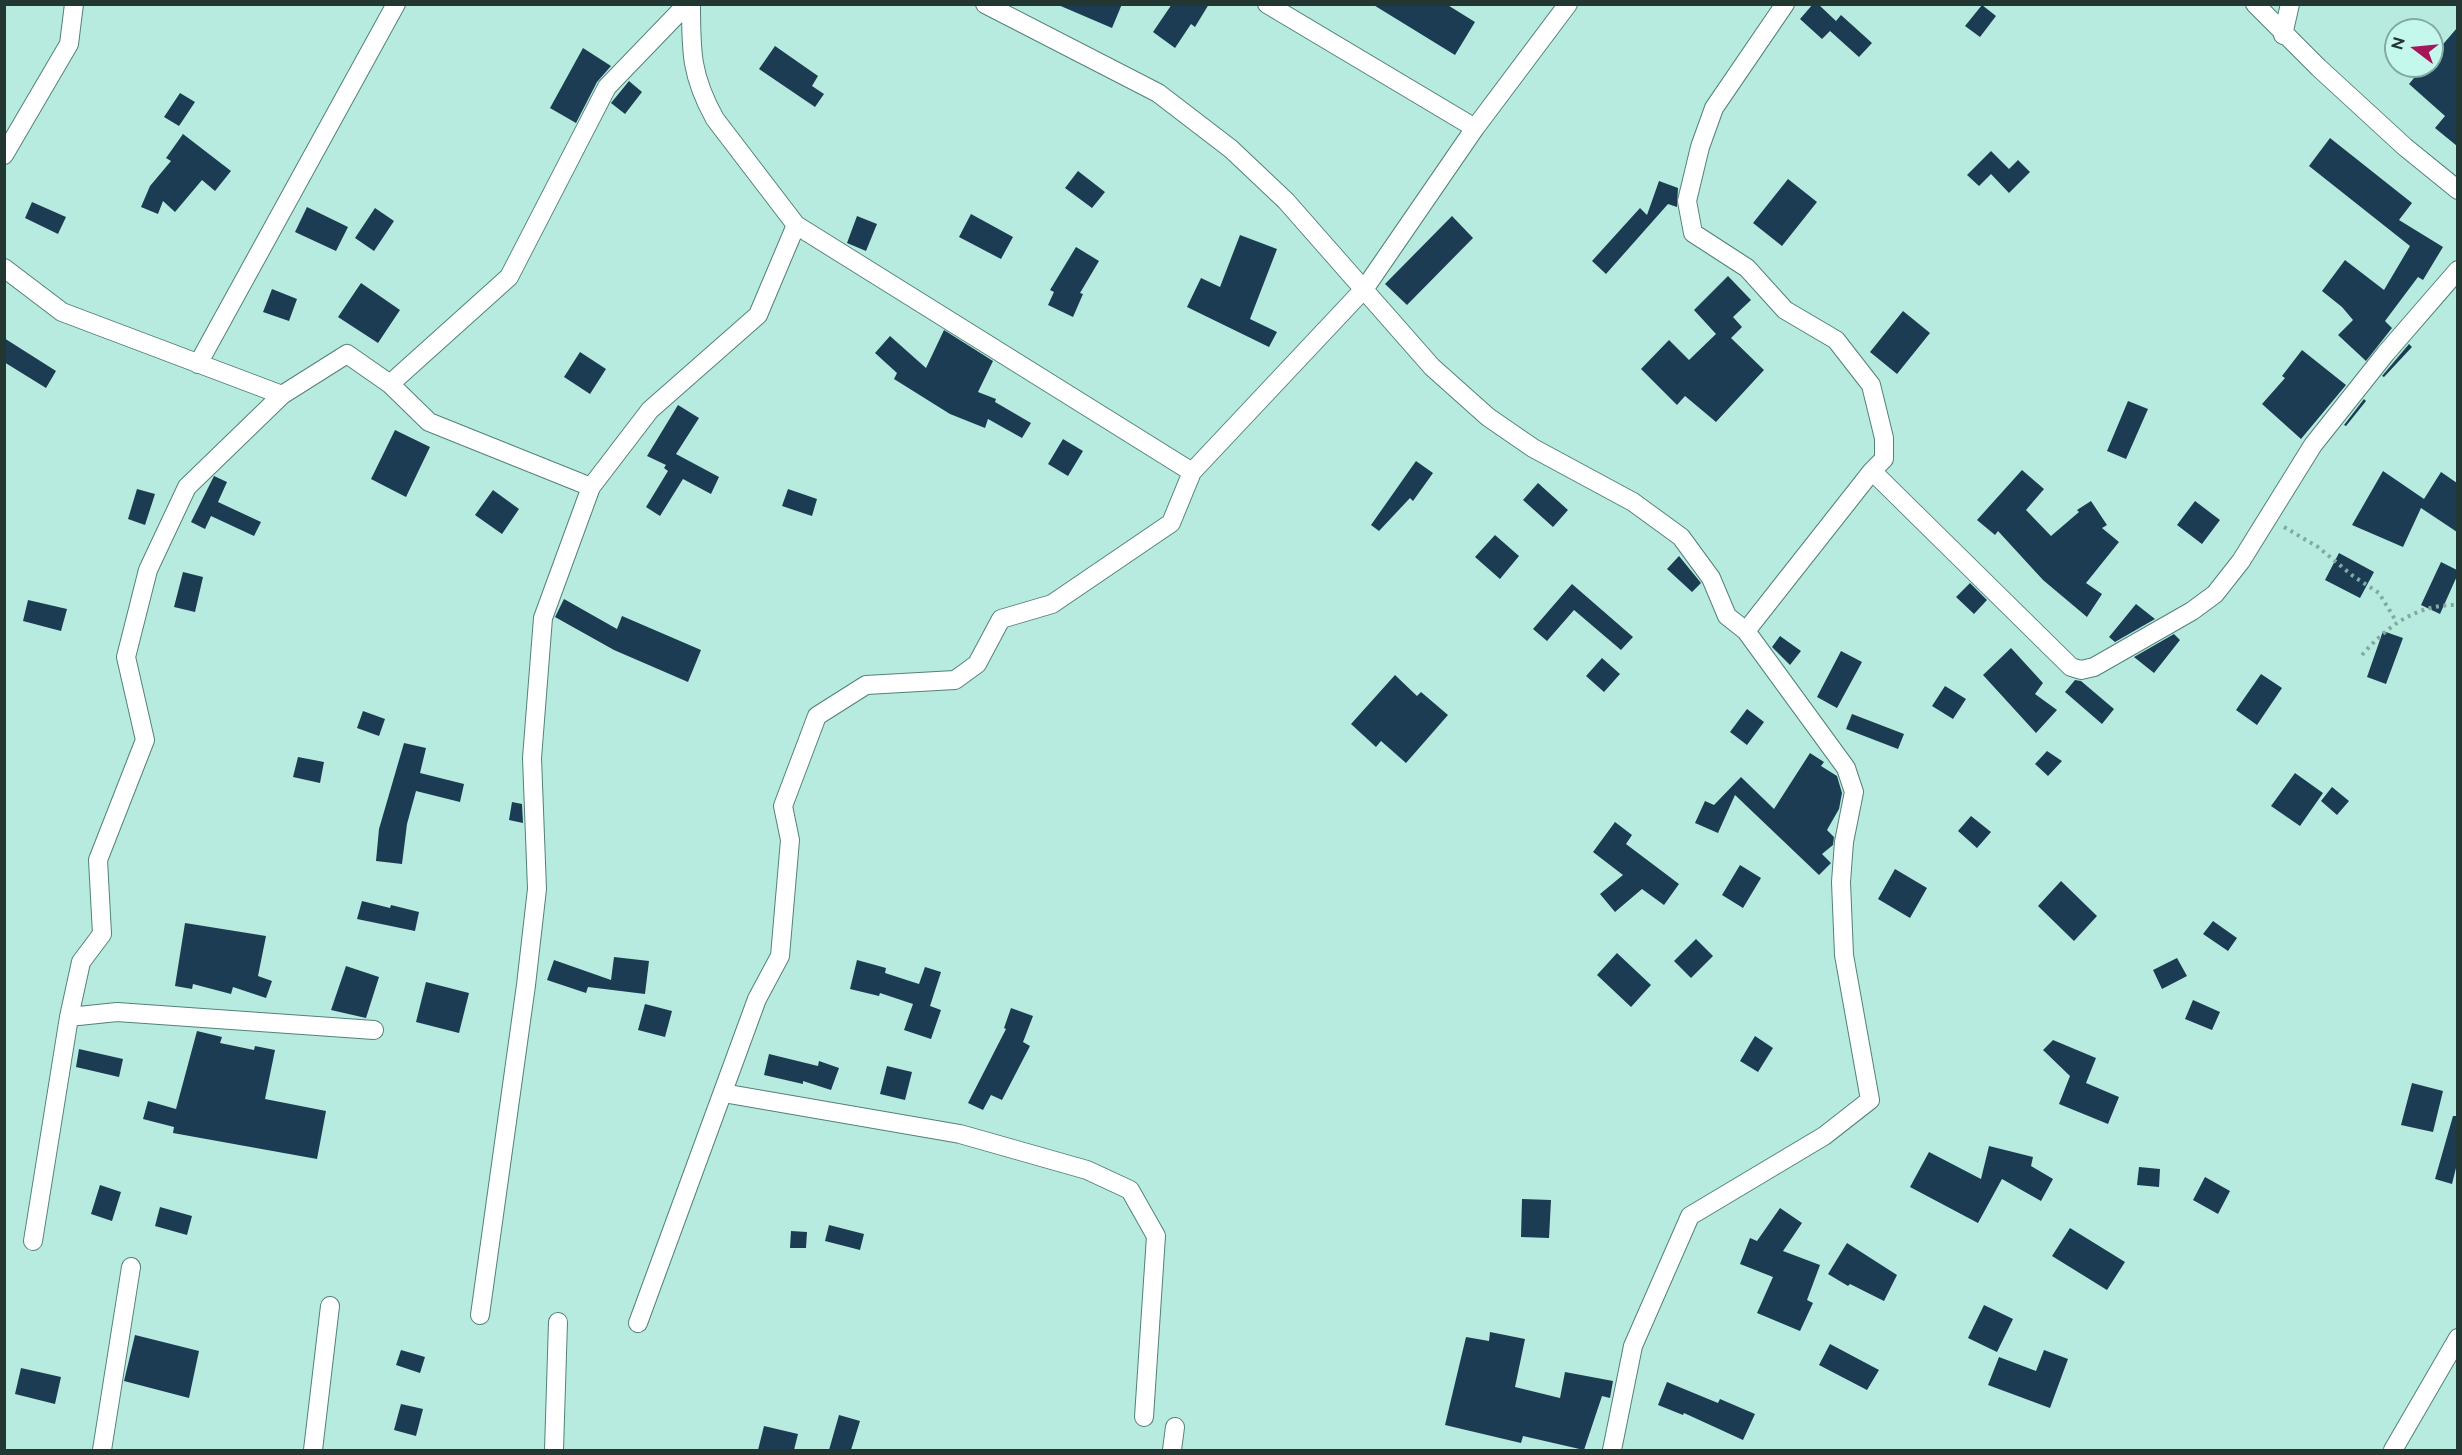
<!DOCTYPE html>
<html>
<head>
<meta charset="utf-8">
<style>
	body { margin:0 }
	#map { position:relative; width:2462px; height:1455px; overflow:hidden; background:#b8ebe0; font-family:Raleway,sans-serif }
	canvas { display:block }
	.frame { position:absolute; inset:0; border:6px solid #223632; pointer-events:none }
	.north { position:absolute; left:2384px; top:18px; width:60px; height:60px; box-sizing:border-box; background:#c5f8ed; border:2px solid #84aaa2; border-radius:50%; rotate:286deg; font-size:16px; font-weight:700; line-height:24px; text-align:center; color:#223632 }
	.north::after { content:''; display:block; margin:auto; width:21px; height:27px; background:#a51759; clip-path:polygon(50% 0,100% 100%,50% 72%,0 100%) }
</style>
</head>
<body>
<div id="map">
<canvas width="2462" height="1455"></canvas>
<div class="frame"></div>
<div class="north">N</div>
</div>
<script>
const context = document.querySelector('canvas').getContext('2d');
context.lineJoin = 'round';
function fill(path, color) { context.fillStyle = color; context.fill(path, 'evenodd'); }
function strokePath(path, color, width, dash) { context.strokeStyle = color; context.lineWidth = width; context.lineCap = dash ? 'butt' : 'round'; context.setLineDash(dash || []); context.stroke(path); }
fill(new Path2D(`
	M1056,4H1122L1112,28Z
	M1172,4H1209L1195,27L1191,24L1175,48L1153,32Z
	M1372,4H1446L1475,22L1455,55Z
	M1813,4H1818L1836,21L1841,15L1872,43L1859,57L1830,31L1822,39L1800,19Z
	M1982,5L1996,16L1980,37L1965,26Z
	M2457,28V146L2435,128L2445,116L2409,84L2424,66H2432V57Z
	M775,46L818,76L812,86L824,94L815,107L759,69Z
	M583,48L611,66L597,82L576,123L550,108Z
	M629,81L642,92L625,114L611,103Z
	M180,93L195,102L179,126L164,117Z
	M183,134L231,171L215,191L202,180L175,212L163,201L158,214L141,207L150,186L171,161L166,158Z
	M2330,138L2412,203L2399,220L2443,247L2423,280L2418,277L2385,321L2392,328L2366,361L2338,335L2353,320L2342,307L2322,291L2345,260L2384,290L2410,246L2309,166Z
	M1991,151L2009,169L2018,160L2030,172L2009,193L1991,174L1979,186L1967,175Z
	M1078,171L1105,192L1092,208L1065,188Z
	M1788,179L1817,202L1782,246L1753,223Z
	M1659,181L1678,188L1677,207L1668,204L1606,274L1592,261L1640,208L1647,215Z
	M32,202L66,217L58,234L25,218Z
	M307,207L348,227L336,251L295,232Z
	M375,208L394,221L374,251L355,238Z
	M971,214L1013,237L1001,259L959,237Z
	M857,216L877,224L866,251L847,243Z
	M1452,216L1473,238L1407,305L1385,284Z
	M1240,235L1277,249L1250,319L1277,332L1269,347L1187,307L1201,278L1220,287Z
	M1076,247L1099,261L1080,293L1083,294L1073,317L1048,305L1054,292L1050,290Z
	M1728,276L1751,300L1733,317L1742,327L1731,338L1764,370L1716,422L1685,396L1677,405L1641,369L1669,340L1689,360L1716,334L1694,310Z
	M361,283L400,310L378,343L338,317Z
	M272,289L297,299L289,321L263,312Z
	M1903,311L1930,333L1897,374L1870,352Z
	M944,330L993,361L978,392L996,399L995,402L1031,423L1022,438L988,419L985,428L950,414L894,379L897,373L875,353L890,336L926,368Z
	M4,338L56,371L46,388L4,362Z
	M2409,344L2412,347L2384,377L2382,376Z
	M2302,350L2346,385L2301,439L2262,404L2285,378L2282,376Z
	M580,352L606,369L590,394L564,377Z
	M2364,399L2366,401L2346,426L2344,425Z
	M2128,401L2148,409L2126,459L2107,451Z
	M678,405L699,418L676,454L719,477L711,494L683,479L660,516L646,507L668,471L664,468L666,465L647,456Z
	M395,430L430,447L406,497L371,479Z
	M1063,439L1083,451L1068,476L1048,464Z
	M1416,461L1433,473L1413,501L1410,498L1379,531L1371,525Z
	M2022,470L2044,489L2026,510L2051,536L2079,512L2077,510L2091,501L2107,525L2102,528L2119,542L2086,583L2102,594L2087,617L2043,580L1998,531L1995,535L1977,520Z
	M2383,471L2424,499L2441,472L2457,483V532L2421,508L2403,547L2352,525Z
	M214,476L227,482L218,502L261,522L254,536L211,516L205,529L191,522Z
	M1538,483L1568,510L1553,527L1523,500Z
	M137,489L155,494L145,525L128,519Z
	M788,489L817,499L812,516L782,506Z
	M493,490L519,509L502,534L475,515Z
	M2195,501L2220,520L2202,544L2177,525Z
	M1495,535L1519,556L1500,579L1475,557Z
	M2339,553L2374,572L2360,598L2325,580Z
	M1679,556L1701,583L1692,592L1667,569Z
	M2441,562L2457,570V576L2440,614L2421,605Z
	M183,572L203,577L195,612L174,607Z
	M1970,583L1987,600L1974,614L1956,597Z
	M1572,584L1633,637L1621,650L1574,610L1547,641L1533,629Z
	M564,599L617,629L622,616L701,650L688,682L614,650L555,617Z
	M28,600L67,609L61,631L23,621Z
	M2136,604L2155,619L2115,642L2109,637Z
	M2383,631L2403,638L2386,684L2367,677Z
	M2174,634L2180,640L2154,673L2134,657Z
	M1780,636L1801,651L1790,665L1772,647Z
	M2011,648L2043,683L2035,694L2057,710L2036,733L1983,675Z
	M1841,651L1862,662L1837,708L1817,697Z
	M1602,658L1620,674L1604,692L1586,676Z
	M2261,674L2282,688L2257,725L2236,710Z
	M1395,675L1417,696L1421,692L1448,715L1406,763L1381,741L1376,747L1351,724Z
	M2075,680L2081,681L2114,709L2102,724L2065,692Z
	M1945,686L1966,699L1953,719L1932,706Z
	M1747,709L1764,722L1747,745L1730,732Z
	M363,711L385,719L379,736L357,728Z
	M1852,714L1904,734L1898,749L1846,729Z
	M404,743L426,748L420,773L464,784L460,802L416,791L407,824L402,864L376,861L379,829Z
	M2047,751L2062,761L2048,776L2035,764Z
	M1810,753L1824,762L1821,766L1837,776L1842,793L1839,809L1827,830L1834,837L1833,845L1822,854L1831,863L1819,875L1735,795L1718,833L1695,823L1705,801L1714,805L1741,777L1774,809Z
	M298,757L324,762L320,783L293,777Z
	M2295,773L2323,793L2300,826L2271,806Z
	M2332,787L2349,801L2337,815L2321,801Z
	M512,802L522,804L523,823L509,820Z
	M1971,816L1991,832L1977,848L1958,831Z
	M1615,822L1632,835L1626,844L1679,884L1664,905L1642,889L1615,912L1600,894L1623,875L1593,852Z
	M1740,865L1761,878L1743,908L1722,895Z
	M1895,869L1927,888L1910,918L1878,899Z
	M2061,881L2097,916L2074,941L2038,906Z
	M362,901L390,908L391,905L419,912L415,931L357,919Z
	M2213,921L2237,938L2228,951L2203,934Z
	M185,923L266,936L258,976L272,981L266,998L233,987L231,994L193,984L192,989L175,986Z
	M1696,939L1713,956L1691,978L1674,961Z
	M1617,953L1651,985L1631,1007L1597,975Z
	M614,957L649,961L645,994L588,987L586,993L547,980L554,960L611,980Z
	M2177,958L2187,976L2162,989L2153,970Z
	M857,960L886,968L885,973L919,984L925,967L941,972L930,1006L941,1010L931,1039L904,1030L913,1004L880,993L879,996L850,989Z
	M346,966L379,977L366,1018L331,1010Z
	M426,982L469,993L459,1033L416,1022Z
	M2193,1000L2220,1012L2212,1030L2185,1019Z
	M645,1004L672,1011L665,1037L638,1030Z
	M1011,1008L1033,1016L1023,1042L1030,1046L1002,1100L991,1095L983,1110L968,1103L1006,1029L1004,1028Z
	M197,1031L222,1037L220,1043L254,1050L255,1046L275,1050L265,1099L326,1111L317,1159L173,1133L174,1127L143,1119L148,1101L176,1109Z
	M1755,1036L1773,1048L1758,1072L1740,1061Z
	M2053,1040L2096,1058L2086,1083L2119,1097L2108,1124L2059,1104L2070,1076L2043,1050Z
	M79,1049L123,1059L119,1077L76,1067Z
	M769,1054L818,1066L819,1061L839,1068L831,1090L803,1081V1084L764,1075Z
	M887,1066L912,1072L905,1100L880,1094Z
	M2412,1083L2443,1091L2433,1132L2401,1125Z
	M2453,1116H2457V1164L2452,1184L2435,1179Z
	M1989,1146L2033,1157L2031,1166L2053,1179L2041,1201L2002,1179L1978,1223L1910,1187L1929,1152L1981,1179Z
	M2139,1167L2160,1169L2159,1187L2137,1185Z
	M2205,1177L2230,1191L2218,1214L2193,1200Z
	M100,1185L121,1192L112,1221L91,1214Z
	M1522,1199L1551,1200L1549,1238L1521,1237Z
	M160,1207L192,1216L187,1235L155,1226Z
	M1780,1208L1802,1223L1783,1251L1820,1265L1807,1300L1813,1303L1800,1331L1757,1313L1773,1277L1740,1264L1750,1238L1757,1241Z
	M829,1225L864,1234L860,1250L825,1241Z
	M2070,1228L2125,1262L2107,1290L2052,1256Z
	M791,1231L807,1232L806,1248H790Z
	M1847,1243L1897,1275L1884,1301L1850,1284L1848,1286L1828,1274Z
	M1984,1305L2013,1319L1997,1352L1968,1338Z
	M1490,1332L1525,1339L1515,1387L1560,1398L1565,1372L1613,1381L1610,1398L1602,1396L1584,1450L1523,1436L1521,1443L1445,1425L1466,1337L1489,1341Z
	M135,1335L199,1351L189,1398L124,1381Z
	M1830,1344L1879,1370L1867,1390L1819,1365Z
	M401,1350L425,1357L420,1373L396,1365Z
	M2044,1350L2068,1359L2050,1408L1988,1385L1999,1357L2036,1371Z
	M21,1368L61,1377L55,1404L15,1394Z
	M1667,1382L1718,1403L1720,1399L1755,1414L1743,1440L1684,1413L1683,1415L1658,1405Z
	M401,1404L423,1409L416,1436L394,1430Z
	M839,1415L860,1421L851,1450H829Z
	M764,1426L798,1434L794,1450H758Z`), '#1b3c52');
const street = new Path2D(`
	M691,4C691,52 691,76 715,119L796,225L1192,472
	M985,4L1158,93L1231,149L1286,201L1432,367L1488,417L1533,448L1633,502L1681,537L1711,578L1727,616L1746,631L1846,768L1854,792L1844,842L1841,882L1844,955L1870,1100L1824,1136L1690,1216L1633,1346L1612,1450
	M1267,4L1475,128
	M1785,4L1714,108L1700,147L1687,201L1693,233L1747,268L1785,310L1836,340L1871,385L1884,438V459L1872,471L2071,667L2081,670L2094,667L2192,611L2215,594L2241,561L2313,445L2386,353L2458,270
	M2255,4L2319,68L2405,147L2458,190
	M2283,35L2290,4
	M4,155L69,44L74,4
	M4,268L62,312L282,395
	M198,364L396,4
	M390,384L429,422L591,487
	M1746,631L1872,471
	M69,1017L81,962L102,934L98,860L145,740L126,657L148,570L187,487L282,395L347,354L390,384L509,277L607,87L687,4
	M723,1093L960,1134L1087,1170L1130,1190L1156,1236L1144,1417
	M33,1241L69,1017L117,1012L374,1030
	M480,1315L526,985L537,889L532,758L543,618L591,487L650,410L758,315L796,225
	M638,1323L757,999L780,956L790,840L783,806L817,716L866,685L955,680L977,664L1001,619L1052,604L1171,523L1192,472L1365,288L1475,128L1568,4
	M102,1450L131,1267
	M313,1450L330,1306
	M554,1450L558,1322
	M1172,1450L1175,1427
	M2393,1450L2458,1338`);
strokePath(street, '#528278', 20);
strokePath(new Path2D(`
	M2284,527L2318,547L2353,576L2379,593L2396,621
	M2362,655C2387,626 2417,604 2458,605`), '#82aaa2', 4, [3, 4.5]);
strokePath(street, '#fff', 18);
</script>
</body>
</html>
